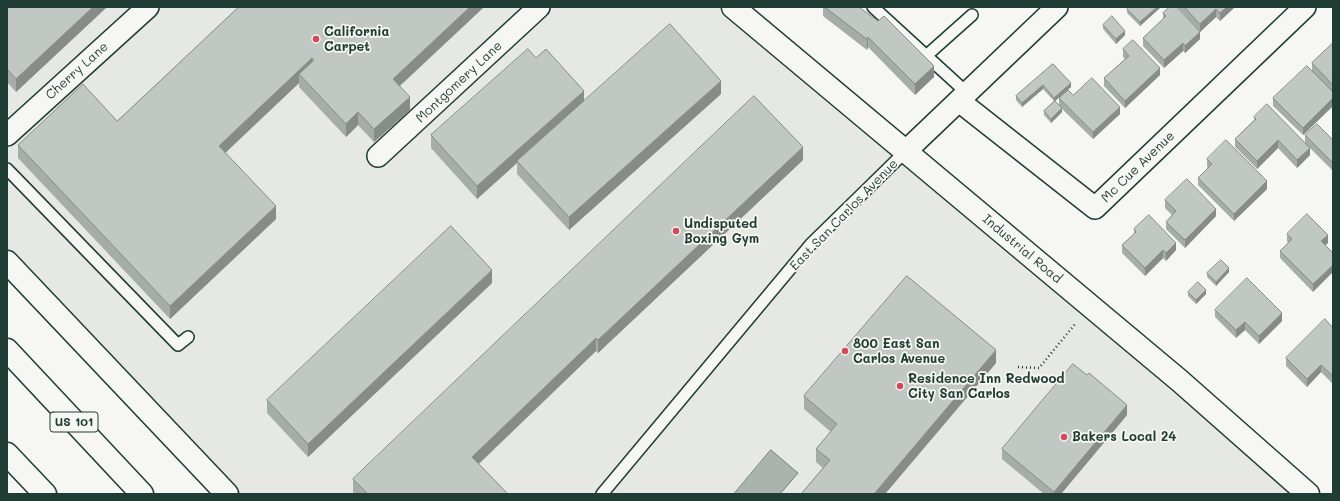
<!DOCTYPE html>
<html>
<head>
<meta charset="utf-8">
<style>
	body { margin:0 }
	#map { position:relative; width:1340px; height:501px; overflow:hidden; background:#f6f6f2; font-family:Mali,sans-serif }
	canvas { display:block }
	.frame { position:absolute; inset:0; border:8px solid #1f3d34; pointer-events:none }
</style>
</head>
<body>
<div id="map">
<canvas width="1340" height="501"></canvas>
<div class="frame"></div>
</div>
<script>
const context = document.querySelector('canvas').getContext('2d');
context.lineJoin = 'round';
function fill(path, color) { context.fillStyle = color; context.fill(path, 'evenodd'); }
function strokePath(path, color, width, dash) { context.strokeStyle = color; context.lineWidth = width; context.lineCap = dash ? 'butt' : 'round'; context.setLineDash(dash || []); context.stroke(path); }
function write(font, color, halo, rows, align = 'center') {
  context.font = font + ' Mali,sans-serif'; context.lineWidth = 3.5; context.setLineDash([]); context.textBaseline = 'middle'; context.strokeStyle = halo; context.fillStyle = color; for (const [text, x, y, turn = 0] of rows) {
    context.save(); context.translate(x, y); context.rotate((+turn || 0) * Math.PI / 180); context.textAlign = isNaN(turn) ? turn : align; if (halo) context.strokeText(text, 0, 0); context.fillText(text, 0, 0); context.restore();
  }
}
fill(new Path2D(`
	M7,7H733L1308,494H227L7,262Z`), '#e6e8e4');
const water = new Path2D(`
	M771,450L798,473L780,494H734Z`);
fill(water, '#aab3ae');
strokePath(water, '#72847d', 1);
const lane = new Path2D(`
	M873,7L967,93
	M926,56L972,15
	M7,169L178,345L188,337
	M602,494L811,244L906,151`);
const street = new Path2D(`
	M959,101L1095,208L1305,7
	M7,135L148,7
	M906,151L1057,7
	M378,156L539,7`);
const secondary = new Path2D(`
	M733,7L1180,381L1308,494`);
const highway = new Path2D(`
	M7,262L227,494
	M7,350L142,494
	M7,454L45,494`);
strokePath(lane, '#1f3d34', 14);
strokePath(street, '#1f3d34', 24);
strokePath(secondary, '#1f3d34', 25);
strokePath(highway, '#1f3d34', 25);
strokePath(new Path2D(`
	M1018,367L1039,368L1076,323`), '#1f3d34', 2.5, [1, 3]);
strokePath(lane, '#f6f6f2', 11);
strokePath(street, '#f6f6f2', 21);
strokePath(secondary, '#f6f6f2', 22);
strokePath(highway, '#f6f6f2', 22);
fill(new Path2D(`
	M7,7H107L16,92L7,82Z
	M239,7H484L400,86L410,110L374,142L358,125L346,137L299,87V83L225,152L276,219L170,319L18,158V145L117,121Z
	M823,7H859L934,77L915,95L868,47L867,50L823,16Z
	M1161,7L1140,26L1127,13V9Z
	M1178,7H1235L1220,21L1216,17L1200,32Z
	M1163,13L1200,39L1185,53L1183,51L1164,68L1143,46V38L1163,19Z
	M1103,25L1125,35L1116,44L1103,29Z
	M1333,43V92L1312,71V63Z
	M1123,49L1160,75L1125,108L1104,86V78L1125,59L1123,57Z
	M536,58L584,101L721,94L569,230L517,174V163L477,199L431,148V135Z
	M1053,64L1071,87L1055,101L1059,105V98L1073,95L1120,114L1093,139L1062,109V112L1051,123L1044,115V111L1054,101L1043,89L1022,107L1016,100V96Z
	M1333,92V106L1303,135L1273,106V98Z
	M1254,117L1310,155L1297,168L1278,148L1257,169L1235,147V139L1254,120Z
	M1305,135L1333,140V171L1305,143Z
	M1207,159L1267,189L1234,221L1198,185V178L1208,168L1207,167Z
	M803,160L598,353L596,351L479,464L508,494H355L353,492V479Z
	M1165,200L1216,216L1185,248L1166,229V222L1172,215L1165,208Z
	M1134,229L1176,250L1166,261L1163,258L1145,276L1122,253V245L1134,234Z
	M1287,234L1328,243L1325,245L1313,292L1280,258V251L1288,243L1287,241Z
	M1229,272L1216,286L1207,277V273Z
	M492,283L308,457L267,413V400Z
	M1188,292L1206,294L1196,304L1188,296Z
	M1215,310L1282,321L1259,344L1245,330L1236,338L1215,317Z
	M1333,328V384L1321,372L1307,387L1286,366V358Z
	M996,363L885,494H801L823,468L816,462V449L831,432L804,409V396Z
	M1127,415L1061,494H1044L1002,459V449Z`), '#a6aca8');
fill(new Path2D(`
	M93,7H107L16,92V79Z
	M470,7H484L393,92V79Z
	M1157,7H1161L1140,26V22Z
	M1227,7H1235L1220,21V13Z
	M1216,9V17L1200,32V24Z
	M1125,31V35L1116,44V39Z
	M1200,32V39L1185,53V46Z
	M868,37V47L867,50V39Z
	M1183,43V51L1164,68V60Z
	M312,58V71L299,74V83L219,159V146Z
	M934,66V77L915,95V84Z
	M1160,68V75L1125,108V101Z
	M721,81V94L569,230V217Z
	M1071,83V87L1054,102V98Z
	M1043,85V89L1022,107V103Z
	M584,91V104L517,161V163L477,199V186Z
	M410,97V110L374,142V129Z
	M1333,98V106L1303,135V128Z
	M1120,107V114L1093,139V132Z
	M1062,108V112L1051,123V119Z
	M358,112V125L346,137V124Z
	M1278,140V148L1257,169V161Z
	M803,147V160L598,353V340Z
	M1310,148V155L1297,168V160Z
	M1267,181V189L1234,221V214Z
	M276,206V219L170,319V306Z
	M1216,209V216L1185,248V240Z
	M1328,235V243L1321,249V241Z
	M1176,243V250L1166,261V253Z
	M1163,250V258L1145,276V268Z
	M1333,265V272L1313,292V284Z
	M1229,268V272L1216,286V282Z
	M492,270V283L308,457V444Z
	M1206,290V294L1196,304V300Z
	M1282,313V321L1259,344V336Z
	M1245,322V330L1236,338V330Z
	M596,338V351L472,470V457Z
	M996,350V363L885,494H874Z
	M1321,365V372L1307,387V379Z
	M1127,405V415L1061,494H1054V492Z`), '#878c88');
const building = new Path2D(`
	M7,7H93L16,79L7,69Z
	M239,7H470L393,79L410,97L374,129L358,112L346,124L299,74L314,60L312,58L219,146L276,206L170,306L18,145L83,84L117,121Z
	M825,7H859L878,21L884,16L934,66L915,84L868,37L867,39Z
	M1129,7H1157L1140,22L1127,9Z
	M1170,7H1177L1200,32L1185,46L1183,43L1164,60L1143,38L1166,16L1163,13Z
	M1185,7H1227L1220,13L1216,9L1200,24Z
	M1112,16L1125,31L1116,39L1103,25Z
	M670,24L721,81L569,217L517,161Z
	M1133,40L1160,68L1125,101L1104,78L1129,56L1123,49Z
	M1333,43V85L1312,63Z
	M528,49L536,58L546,49L584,91L477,186L431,135Z
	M1053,64L1071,83L1054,98L1043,85L1022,103L1016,96Z
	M1307,66L1333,92V98L1303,128L1273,98Z
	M1092,78L1120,107L1093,132L1059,98L1068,90L1073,95Z
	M754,96L803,147L598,340L596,338L472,457L508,494H368L353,479Z
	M1055,101L1062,108L1051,119L1044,111Z
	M1267,104L1310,148L1297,160L1278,140L1257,161L1235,139L1256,119L1254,117Z
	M1317,124L1333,140V163L1305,135Z
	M1226,140L1267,181L1234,214L1198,178L1212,164L1207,159Z
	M1187,179L1216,209L1185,240L1166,222L1176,211L1165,200Z
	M1307,214L1328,235L1321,241L1333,253V265L1313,284L1280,251L1292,239L1287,234Z
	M1149,215L1176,243L1166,253L1163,250L1145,268L1122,245L1136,232L1134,229Z
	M451,226L492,270L308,444L267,400Z
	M1221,260L1229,268L1216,282L1207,273Z
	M907,276L996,350L874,494H801L830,460L816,449L837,424L804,396Z
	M1247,278L1282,313L1259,336L1245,322L1236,330L1215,310Z
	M1198,282L1206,290L1196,300L1188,292Z
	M1325,319L1333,328V376L1321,365L1307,379L1286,358Z
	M1073,364L1087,375L1089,373L1127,405L1054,492L1002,449Z`);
fill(building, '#c1c8c3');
strokePath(building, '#878c88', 1);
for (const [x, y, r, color] of [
	[316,39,4,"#d1495b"],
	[676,231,4,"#d1495b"],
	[845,351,4,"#d1495b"],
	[900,386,4,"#d1495b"],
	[1064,437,4,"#d1495b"]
]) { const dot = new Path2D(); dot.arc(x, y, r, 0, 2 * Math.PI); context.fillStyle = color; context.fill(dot); strokePath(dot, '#f6f6f2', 1.5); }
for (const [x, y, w] of [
	[74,422,48]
]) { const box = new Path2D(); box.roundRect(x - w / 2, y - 10, w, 20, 3); context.fillStyle = '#f6f6f2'; context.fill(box); strokePath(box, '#1f3d34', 1); }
write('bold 12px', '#1f3d34', null, [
	["US 101",74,422]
]);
write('bold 13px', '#1f3d34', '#f6f6f2', [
	["California",324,32],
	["Carpet",324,47],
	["Undisputed",684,224],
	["Boxing Gym",684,239],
	["800 East San",853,344],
	["Carlos Avenue",853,359],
	["Residence Inn Redwood",908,379],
	["City San Carlos",908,394],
	["Bakers Local 24",1072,437]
], 'left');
write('13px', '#1f3d34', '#f6f6f2', [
	["Cherry Lane",77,71,-42],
	["Montgomery Lane",459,82,-43],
	["Mc Cue Avenue",1138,167,-44],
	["East San Carlos Avenue",844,215,-46],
	["Industrial Road",1022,249,40]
]);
</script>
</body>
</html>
